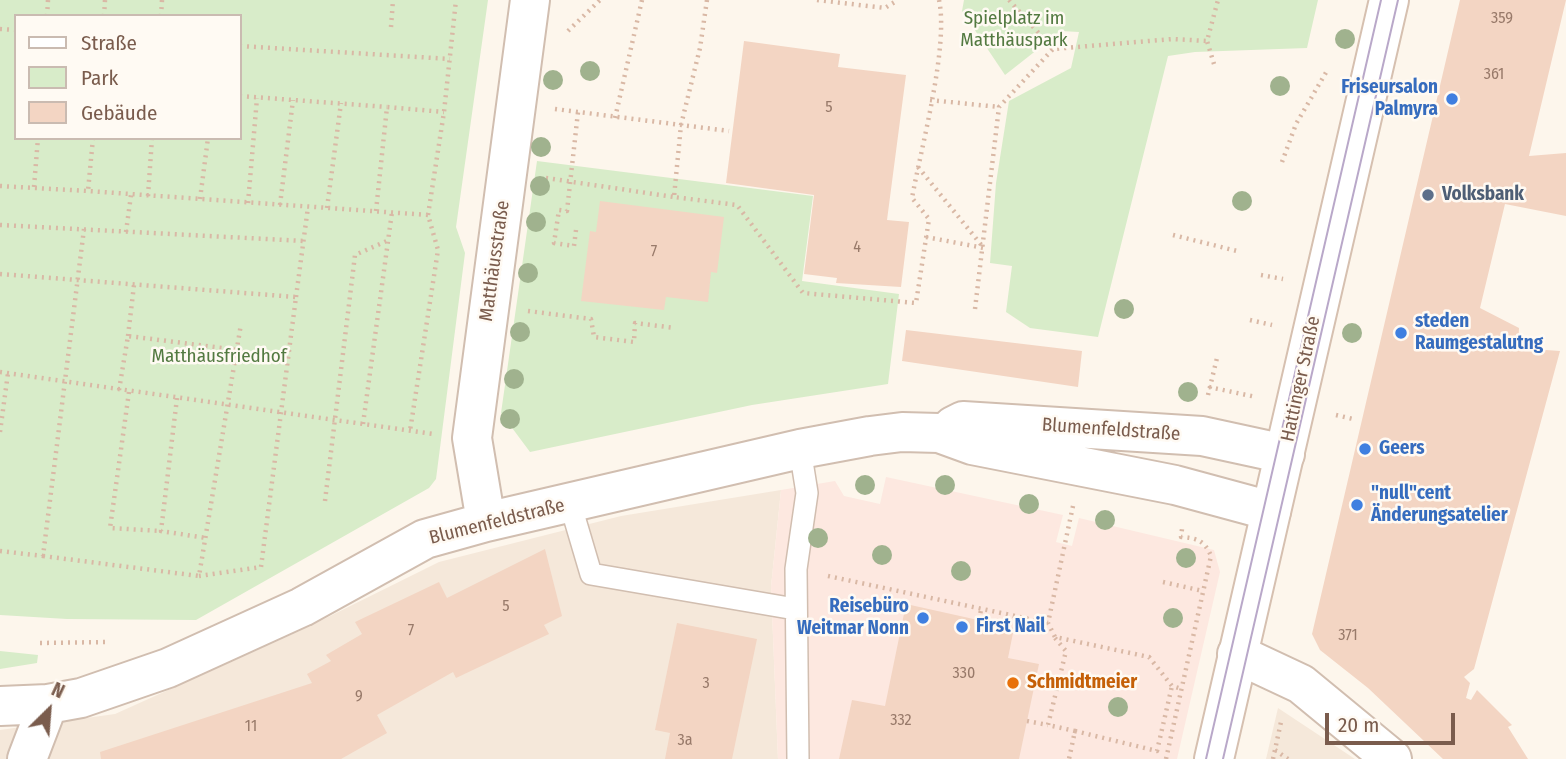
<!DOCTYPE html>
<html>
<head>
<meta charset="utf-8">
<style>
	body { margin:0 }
	#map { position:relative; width:1566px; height:759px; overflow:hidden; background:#fdf6ec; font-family:"Fira Sans Condensed",sans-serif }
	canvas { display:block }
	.legend { position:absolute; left:14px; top:14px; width:228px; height:126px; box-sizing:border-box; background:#fffaf3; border:2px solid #cabbb1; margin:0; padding:9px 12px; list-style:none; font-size:21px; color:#7a5c4d }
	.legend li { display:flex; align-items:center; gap:14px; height:35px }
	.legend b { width:35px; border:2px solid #cabbb1 }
	.north { position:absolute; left:14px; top:675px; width:70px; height:70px; -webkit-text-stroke:5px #fffaf3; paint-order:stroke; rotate:25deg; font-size:19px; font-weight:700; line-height:28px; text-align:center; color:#7a5c4d }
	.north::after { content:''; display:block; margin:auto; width:24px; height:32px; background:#7a5c4d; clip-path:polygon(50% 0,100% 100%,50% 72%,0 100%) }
	.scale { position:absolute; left:1325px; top:713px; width:130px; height:32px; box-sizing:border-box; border:4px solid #7a5c4d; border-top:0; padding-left:9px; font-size:21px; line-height:24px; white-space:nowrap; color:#7a5c4d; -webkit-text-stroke:5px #fffaf3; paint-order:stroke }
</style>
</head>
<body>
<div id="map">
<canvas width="1566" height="759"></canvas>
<ul class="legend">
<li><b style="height:9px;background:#fff"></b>Straße</li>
<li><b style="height:19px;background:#d8ecc9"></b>Park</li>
<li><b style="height:19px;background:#f3d5c3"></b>Gebäude</li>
</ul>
<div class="north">N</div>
<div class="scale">20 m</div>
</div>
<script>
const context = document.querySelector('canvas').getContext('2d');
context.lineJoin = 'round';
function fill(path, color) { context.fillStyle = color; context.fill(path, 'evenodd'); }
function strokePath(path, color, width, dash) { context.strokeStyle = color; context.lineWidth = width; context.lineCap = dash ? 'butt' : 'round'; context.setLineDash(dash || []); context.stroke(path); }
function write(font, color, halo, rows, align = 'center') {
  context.font = font + ' "Fira Sans Condensed",sans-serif'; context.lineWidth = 5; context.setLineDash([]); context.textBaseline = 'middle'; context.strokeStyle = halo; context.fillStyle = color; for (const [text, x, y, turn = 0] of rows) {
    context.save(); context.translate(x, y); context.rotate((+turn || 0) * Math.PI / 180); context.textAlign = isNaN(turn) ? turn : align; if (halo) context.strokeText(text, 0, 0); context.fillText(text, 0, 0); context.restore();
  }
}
fill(new Path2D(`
	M781,490L771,587L778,759H0V730L115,714L306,628L439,562L621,516Z
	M1278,708L1355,759H1266Z`), '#f5e8da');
fill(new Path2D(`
	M886,477L1063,515L1056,542L1072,546L1079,518L1214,550L1220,572L1177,759H778L771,587L781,490L835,481L844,496L880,504Z`), '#fde8e0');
fill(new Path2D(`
	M0,0H488L456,227L465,253L436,479L429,488L196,620L67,619L0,615ZM16,16H240V138H16Z
	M964,0H1318L1307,48L1195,52L1168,56L1098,337L1030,328L1006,312L1012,266L990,263L996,183L1009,101L1071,68L1079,32L1061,31L1005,75L962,11Z
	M537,161L813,196L802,281L899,294L888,384L752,405L530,452L501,413Z
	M0,651L38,655L37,663L0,669Z`), '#d8ecc9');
fill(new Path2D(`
	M1460,0H1566L1529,156L1566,153V216L1505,204L1480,308L1519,328L1518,348L1560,351L1474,669L1464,677L1470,683L1466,698L1471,700L1477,690L1512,725L1508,727L1528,759H1443L1368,688L1320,650L1312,634Z
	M744,41L840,54L838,67L906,75L887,220L909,222L901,287L836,283L837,278L804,274L814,195L726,183Z
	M600,201L724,217L717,273L711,272L708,302L666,297L664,310L581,301L590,231L596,232Z
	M906,330L1082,351L1078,387L902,361Z
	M545,549L562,616L544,625L549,634L456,678L453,672L377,715L387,733L341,759H101L100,752L312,683L307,674L331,661L326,655L362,634L355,622L439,582L447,598Z
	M906,604L1014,628L1008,658L1039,664L1019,759H839L852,700L885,706Z
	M677,623L757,639L732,759H665L670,733L655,730Z`), '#f3d5c3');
const lane = new Path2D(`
	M570,503L591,574L795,609
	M798,759L796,569L807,493L800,449`);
const street = new Path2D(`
	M953,426L963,421L1202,436L1285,454
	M486,522L472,438L530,0
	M1237,654L1301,684L1392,759
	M0,706L48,704L81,698L168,668L302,607L425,539L486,522L800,449L870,436L902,432L939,433L972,445L1175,485L1271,511
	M27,759L48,704`);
const secondary = new Path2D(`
	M1214,759L1389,0`);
strokePath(lane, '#d1beb0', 24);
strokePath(street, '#d1beb0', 42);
strokePath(secondary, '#d6c0b0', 42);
strokePath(new Path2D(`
	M707,0L700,48L681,125L674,197L737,205L803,293L916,303L929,219L912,198C921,148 949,46 939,0
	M817,0L885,8L898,0
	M1009,0L1053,49L1173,39L1207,41
	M47,16L48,0
	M104,16L105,0
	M161,16L162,0
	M391,27L393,0
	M0,29L16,30
	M568,31L600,0
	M240,46L450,59
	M1214,64L1207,41L1218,0
	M240,96L387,107
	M930,100L999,107
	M555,109L729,131
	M615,118L642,0
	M93,138L88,191L428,215L438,250L410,431
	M1282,162L1296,124L1328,69
	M918,167L983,247
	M546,178L674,197
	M0,186L88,191
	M34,187L38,138
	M148,196L152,138
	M200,199L208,138
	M248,203L257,98
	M280,205L293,100
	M327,208L341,103
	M376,211L387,107L444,112
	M428,215L444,112L456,0
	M0,225L304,241
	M576,230L574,246L554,243L559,210L567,211L578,112
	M126,232L131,195
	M1173,235L1237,251
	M926,237L984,248
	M0,274L296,297L261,567L199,576
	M1261,275L1283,279
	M296,297L308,207
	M975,309L999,107L1053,49
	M528,311L591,319L594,337L634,342L635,323L675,328
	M1250,320L1272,325
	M128,336L134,285
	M0,372L433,434
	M1209,387L1256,397
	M119,390L128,336L238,350
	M129,392L110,528L161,531
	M1208,395L1217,358
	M177,398L161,531L206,538
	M1336,415L1353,419
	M363,424L392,212
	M0,432L8,373
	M325,501L355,255L389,240
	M1073,506L1048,623L1055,637L1149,657L1172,686L1182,689
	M0,551L43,556L84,229
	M43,556L199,576L241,324
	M828,576L1048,623
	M1163,582L1203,591
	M979,620L981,610
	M1055,638L1066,651L1048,725L1075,731L1069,759
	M40,643L109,642
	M1035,683L1058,686
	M1027,721L1048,725
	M1075,731L1157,751L1172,686
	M1275,750L1288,759
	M1166,759L1211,556C1205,541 1197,538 1181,537L1182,529
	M1273,759L1281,722`), '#d9b8a5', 4.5, [2, 5]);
strokePath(lane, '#fff', 21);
strokePath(street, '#fff', 38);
strokePath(secondary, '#fff', 38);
strokePath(new Path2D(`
	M1206,759L1381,0
	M1223,759L1398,0`), '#b9a8c9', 2);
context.fillStyle = '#a0b28e';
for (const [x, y] of [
	[1345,39],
	[590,71],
	[553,80],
	[1280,86],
	[541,147],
	[540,186],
	[1242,201],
	[536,222],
	[528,273],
	[1124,309],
	[520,332],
	[1352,333],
	[514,379],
	[1188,392],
	[510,419],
	[865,485],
	[945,485],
	[1029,504],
	[1105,520],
	[818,538],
	[882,555],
	[1186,558],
	[961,571],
	[1173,618],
	[1118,707]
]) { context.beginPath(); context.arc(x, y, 10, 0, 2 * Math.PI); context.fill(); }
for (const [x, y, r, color] of [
	[1452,99,7,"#3f7fe0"],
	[1428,195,7,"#5c6f8a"],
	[1401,333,7,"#3f7fe0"],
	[1365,449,7,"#3f7fe0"],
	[1357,505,7,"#3f7fe0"],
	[923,618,7,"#3f7fe0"],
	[962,627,7,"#3f7fe0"],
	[1013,683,7,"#e8710a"]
]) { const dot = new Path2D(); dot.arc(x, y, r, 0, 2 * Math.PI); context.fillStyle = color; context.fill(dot); strokePath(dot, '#fffaf3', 2.5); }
write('16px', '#987a6a', null, [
	["359",1502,19],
	["361",1494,75],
	["5",829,108],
	["4",857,248],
	["7",654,252],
	["5",506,607],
	["7",411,631],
	["371",1348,636],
	["330",964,674],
	["3",706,684],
	["9",359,697],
	["332",901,721],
	["11",251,727],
	["3a",685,741]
]);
write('19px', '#537a41', '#fffaf3', [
	["Spielplatz im",1014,19],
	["Matthäuspark",1014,41],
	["Matthäusfriedhof",219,357]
]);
write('bold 19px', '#366cbe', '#fffaf3', [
	["Friseursalon",1438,88,"right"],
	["Palmyra",1438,110,"right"],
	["steden",1415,322],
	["Raumgestalutng",1415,344],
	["Geers",1379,449],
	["\"null\"cent",1371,494],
	["Änderungsatelier",1371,516],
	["Reisebüro",909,607,"right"],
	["Weitmar Nonn",909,629,"right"],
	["First Nail",976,627]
], 'left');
write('bold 19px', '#4e5e75', '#fffaf3', [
	["Volksbank",1442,195]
], 'left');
write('19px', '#7a5c4d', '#fffaf3', [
	["Matthäusstraße",495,261,-82],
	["Hattinger Straße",1301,379,-78],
	["Blumenfeldstraße",1111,430,4],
	["Blumenfeldstraße",497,522,-14]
]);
write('bold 19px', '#c56008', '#fffaf3', [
	["Schmidtmeier",1027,683]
], 'left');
</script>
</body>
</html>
